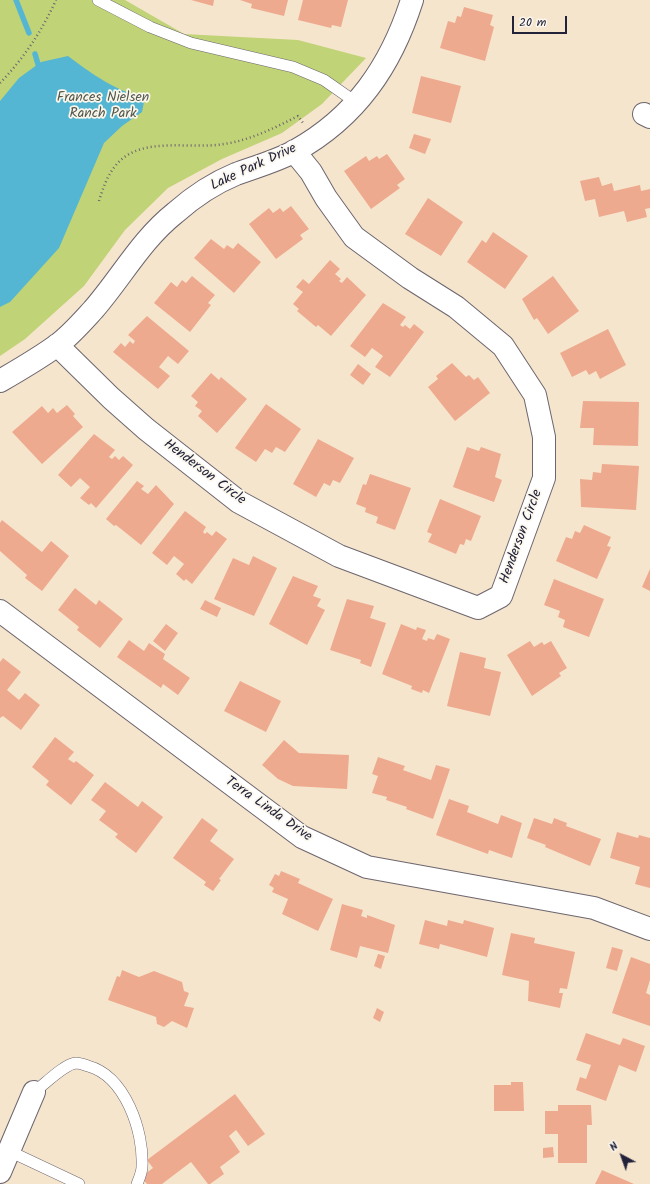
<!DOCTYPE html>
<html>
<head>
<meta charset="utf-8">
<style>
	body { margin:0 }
	#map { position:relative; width:650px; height:1184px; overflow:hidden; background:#f6e5cd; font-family:Kalam,sans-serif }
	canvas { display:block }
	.north { position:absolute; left:602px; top:1136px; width:40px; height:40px; -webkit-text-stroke:3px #fbf7ec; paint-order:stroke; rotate:319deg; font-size:11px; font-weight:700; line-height:16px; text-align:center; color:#22223b }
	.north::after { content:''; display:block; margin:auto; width:14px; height:18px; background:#22223b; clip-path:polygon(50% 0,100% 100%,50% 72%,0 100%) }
	.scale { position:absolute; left:512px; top:16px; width:55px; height:18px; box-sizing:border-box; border:2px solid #22223b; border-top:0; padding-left:5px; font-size:12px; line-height:14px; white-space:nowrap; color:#22223b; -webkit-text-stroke:3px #fbf7ec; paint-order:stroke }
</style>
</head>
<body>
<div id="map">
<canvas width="650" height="1184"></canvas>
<div class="north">N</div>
<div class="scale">20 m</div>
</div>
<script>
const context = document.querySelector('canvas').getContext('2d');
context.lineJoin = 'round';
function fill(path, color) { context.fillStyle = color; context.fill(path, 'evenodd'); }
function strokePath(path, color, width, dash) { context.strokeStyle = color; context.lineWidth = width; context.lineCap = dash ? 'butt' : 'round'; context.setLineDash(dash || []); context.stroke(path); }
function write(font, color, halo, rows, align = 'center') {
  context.font = font + ' Kalam,sans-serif'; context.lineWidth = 3.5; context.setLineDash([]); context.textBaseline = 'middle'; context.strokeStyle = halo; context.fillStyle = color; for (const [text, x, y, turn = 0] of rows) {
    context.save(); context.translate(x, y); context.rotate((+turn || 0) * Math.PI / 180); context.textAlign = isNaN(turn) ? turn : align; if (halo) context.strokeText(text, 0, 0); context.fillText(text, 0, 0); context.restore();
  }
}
fill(new Path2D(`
	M0,0H125L184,34L298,40L366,58L322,104L282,133L222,159L168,188L125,230L84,286L25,339L0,356Z`), '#c0d376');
fill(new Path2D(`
	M68,56C91,73 116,92 145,97L142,112L122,126L104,143L59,248L10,302L0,307V101L19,78L41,62Z`), '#54b6d3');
strokePath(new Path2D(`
	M16,0L29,33
	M35,54L40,71`), '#54b6d3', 5.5);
fill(new Path2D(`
	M191,0H214L213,6Z
	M240,0H288L284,16L251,8L252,4Z
	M303,0H348L341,27L332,25L331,28L298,20Z
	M464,7L493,15L490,25L494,27L485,61L440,48L448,21L455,23L457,16L461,17Z
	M421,76L461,86L451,123L412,113Z
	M414,134L431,139L425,154L409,148Z
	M387,154L405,179L397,185L400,188L371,209L344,171L366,156L369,161L377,156L379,159Z
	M599,177L602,186L612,183L614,191L640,185L641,191L650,189V208L645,209L647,217L627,222L624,211L599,217L595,199L585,201L580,181Z
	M428,198L463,222L441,256L405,234Z
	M291,206L309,229L300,235L303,239L276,259L249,224L269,208L273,213L280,208L283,212Z
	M493,232L528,256L505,289L467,262L482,240L486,243Z
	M211,239L224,249L227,245L233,249L238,243L261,262L234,293L194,258Z
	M330,260L340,269L335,274L341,279L339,281L342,283L347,277L366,295L331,336L318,325L316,327L297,311L299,309L293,304L303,292L296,287L303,279L309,284Z
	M192,276L215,295L208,303L211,305L190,332L154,303L171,282L177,287L182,280L186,283Z
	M553,276L579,311L548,334L537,318L534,320L522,299Z
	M383,303L406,317L400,325L403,327L405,325L410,329L414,324L424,332L390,377L375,367L383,356L372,348L365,357L350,346Z
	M147,316L189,351L178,364L168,356L159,367L170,376L158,389L113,352L121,343L125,347L130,341L133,344L135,341L128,335Z
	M608,329L626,365L600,379L596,371L589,375L586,370L572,377L560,353Z
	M452,363L466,377L469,375L474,380L478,377L490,393L455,421L428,387L438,379L436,376Z
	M358,364L371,374L363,385L350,375Z
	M211,373L219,380L221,377L247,399L217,433L198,416L202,411L195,406L198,402L191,396Z
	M583,401L639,402L638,446L593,445L594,428H580Z
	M266,404L301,429L285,452L276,447L272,453L265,449L256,462L235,448Z
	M67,405L75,414L73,416L83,427L42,464L12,432L42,406L48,413L53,408L57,413Z
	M94,434L115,450L109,457L112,459L115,456L119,460L123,456L133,465L96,508L91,503L89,505L80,498L90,487L80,478L71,487L58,475Z
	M318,439L354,458L340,483L333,480L330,486L324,483L316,497L293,484Z
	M467,447L479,451L481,447L501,454L495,477L502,480L494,502L453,487Z
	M602,464L639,466L636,510L581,507L580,479L592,480L593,472L601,473Z
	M370,474L411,488L395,530L376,523L378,517L365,512L366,508L356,504L363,484L366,485Z
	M137,481L144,486L141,489L148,494L156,485L174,504L141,545L116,525L114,526L106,519Z
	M440,499L481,516L471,541L466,539L464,545L460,544L456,554L428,542L432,534L427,532Z
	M185,511L206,527L203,532L205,534L207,532L212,536L216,531L227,539L192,584L186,579L184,581L176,574L184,564L174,556L167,565L152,553Z
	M2,520L42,552L51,541L69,556L42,591L25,578L27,575L0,551V523Z
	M584,525L611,537L607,546L611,547L597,579L556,561L566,537L572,539L575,531L580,533Z
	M253,556L277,568L254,616L214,599L233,558L249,565Z
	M650,569V591L642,587Z
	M293,576L318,586L313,596L321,599L317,606L325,610L307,645L269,624Z
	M554,579L604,599L589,637L563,627L565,620L558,617L560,611L544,605Z
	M75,588L96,605L99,600L123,619L100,648L77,630L79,627L58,610Z
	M347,599L374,606L370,618L386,623L371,667L360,663L361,660L330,650Z
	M205,600L221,608L217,617L200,609Z
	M166,624L178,633L165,651L153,641Z
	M401,624L416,630L417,627L426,630L422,639L427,641L428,638L434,640L437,634L450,639L429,693L423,690L422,693L411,689L412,686L382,674Z
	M129,640L144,651L149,643L165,654L163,659L190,678L178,695L163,684L161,688L117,657Z
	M530,641L534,647L542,642L544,645L551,641L567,668L559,673L561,676L532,696L507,655Z
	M460,652L486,658L484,668L501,672L490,716L447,706Z
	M3,658L21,672L7,690L19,700L25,693L40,705L21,730L3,716L0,718V662Z
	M240,681L281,701L266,732L224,711Z
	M55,737L74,752L68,759L74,763L76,761L94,775L71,805L46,785L49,781L32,767Z
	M284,740L299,753L349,755L347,789L293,786L278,779L262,765Z
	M378,757L405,766L403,770L431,780L436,765L450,769L433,819L406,809L407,807L386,800L387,797L372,793L378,776L372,774Z
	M105,782L138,807L142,801L163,817L136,853L115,837L118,834L99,820L106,811L91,800Z
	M449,799L469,806L467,812L498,824L501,815L522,823L512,858L489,850L488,854L436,835Z
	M202,818L218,830L210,841L234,859L219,879L221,880L213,891L204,885L206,882L173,858Z
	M534,818L552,824L554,818L567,823L566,826L601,839L590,866L545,847L546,845L527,838Z
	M617,832L638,838L639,835L650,838V888L635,884L640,867L610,858Z
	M281,871L300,879L298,883L333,899L318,931L282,914L288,899L272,892L274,888L269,885L275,874L279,876Z
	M342,904L363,910L361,916L367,918V915L395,925L388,953L360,946L357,958L330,950Z
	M425,920L447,926L448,920L463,924L464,920L494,928L487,957L440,944L439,949L419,944Z
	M511,933L535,938L534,943L575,952L567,989L560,988L559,993H563L560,1008L528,1001L529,981L502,975Z
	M612,947L623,950L617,971L606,968Z
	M378,954L385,956L381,969L374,966Z
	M631,957L650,964V980L646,993L650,995V1026L612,1013Z
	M122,970L139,977L154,971L182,982L184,991L189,993L184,1006L194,1008L187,1028L172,1021L164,1027L157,1024L156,1017L108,1000L117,976L120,977Z
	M377,1008L384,1012L380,1022L373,1018Z
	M586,1033L620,1045L623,1038L645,1046L636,1072L619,1065L606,1101L576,1090L580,1077L586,1079L591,1065L576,1060Z
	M511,1082H523L524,1111H494V1085H511Z
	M235,1094L265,1134L248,1146L236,1130L229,1136L240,1152L220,1167L224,1174L210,1184H208L191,1162L162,1184H147L141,1177L153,1168L147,1160Z
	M558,1105H591L592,1125H587V1163H558V1134H545V1111H558Z
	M553,1147L554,1157L543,1158V1148Z
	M602,1170L634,1184H595Z`), '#eeaa8f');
const service = new Path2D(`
	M98,0L150,27L191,43L293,67L324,80L357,103
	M34,1092C44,1085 64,1064 76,1063C80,1063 85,1065 88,1066C125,1076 144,1131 142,1167C142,1172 139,1179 137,1184
	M9,1151L79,1184`);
const minor = new Path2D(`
	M644,114L650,117
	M57,345L111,398L146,429L239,502L339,556L478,608L501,596L544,478V437L535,395L503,346L456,307L410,278L354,237L326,198L311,172L294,151
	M0,381C19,370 38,359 56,346C69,337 82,322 93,310C121,278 141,240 175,213C192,198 214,183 236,174C255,167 277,161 295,151C356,117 391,66 412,0
	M0,611L302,837L367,867L594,908L650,929
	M0,1172L34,1092`);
strokePath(service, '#6c666e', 12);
strokePath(minor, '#6c666e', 24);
strokePath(new Path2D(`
	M0,83C24,58 42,31 56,0
	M99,201C103,188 107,176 116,165C141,135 190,150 224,144C251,140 274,128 298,116L303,123`), '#6c666e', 2.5, [1, 3]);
strokePath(service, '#fff', 11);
strokePath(minor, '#fff', 22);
write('14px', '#51574d', '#fbf7ec', [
	["Frances Nielsen",103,99],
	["Ranch Park",103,115]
]);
write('14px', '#22223b', '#fbf7ec', [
	["Lake Park Drive",254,168,-25],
	["Henderson Circle",204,473,37],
	["Henderson Circle",522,537,-70],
	["Terra Linda Drive",268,810,35]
]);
</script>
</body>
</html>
